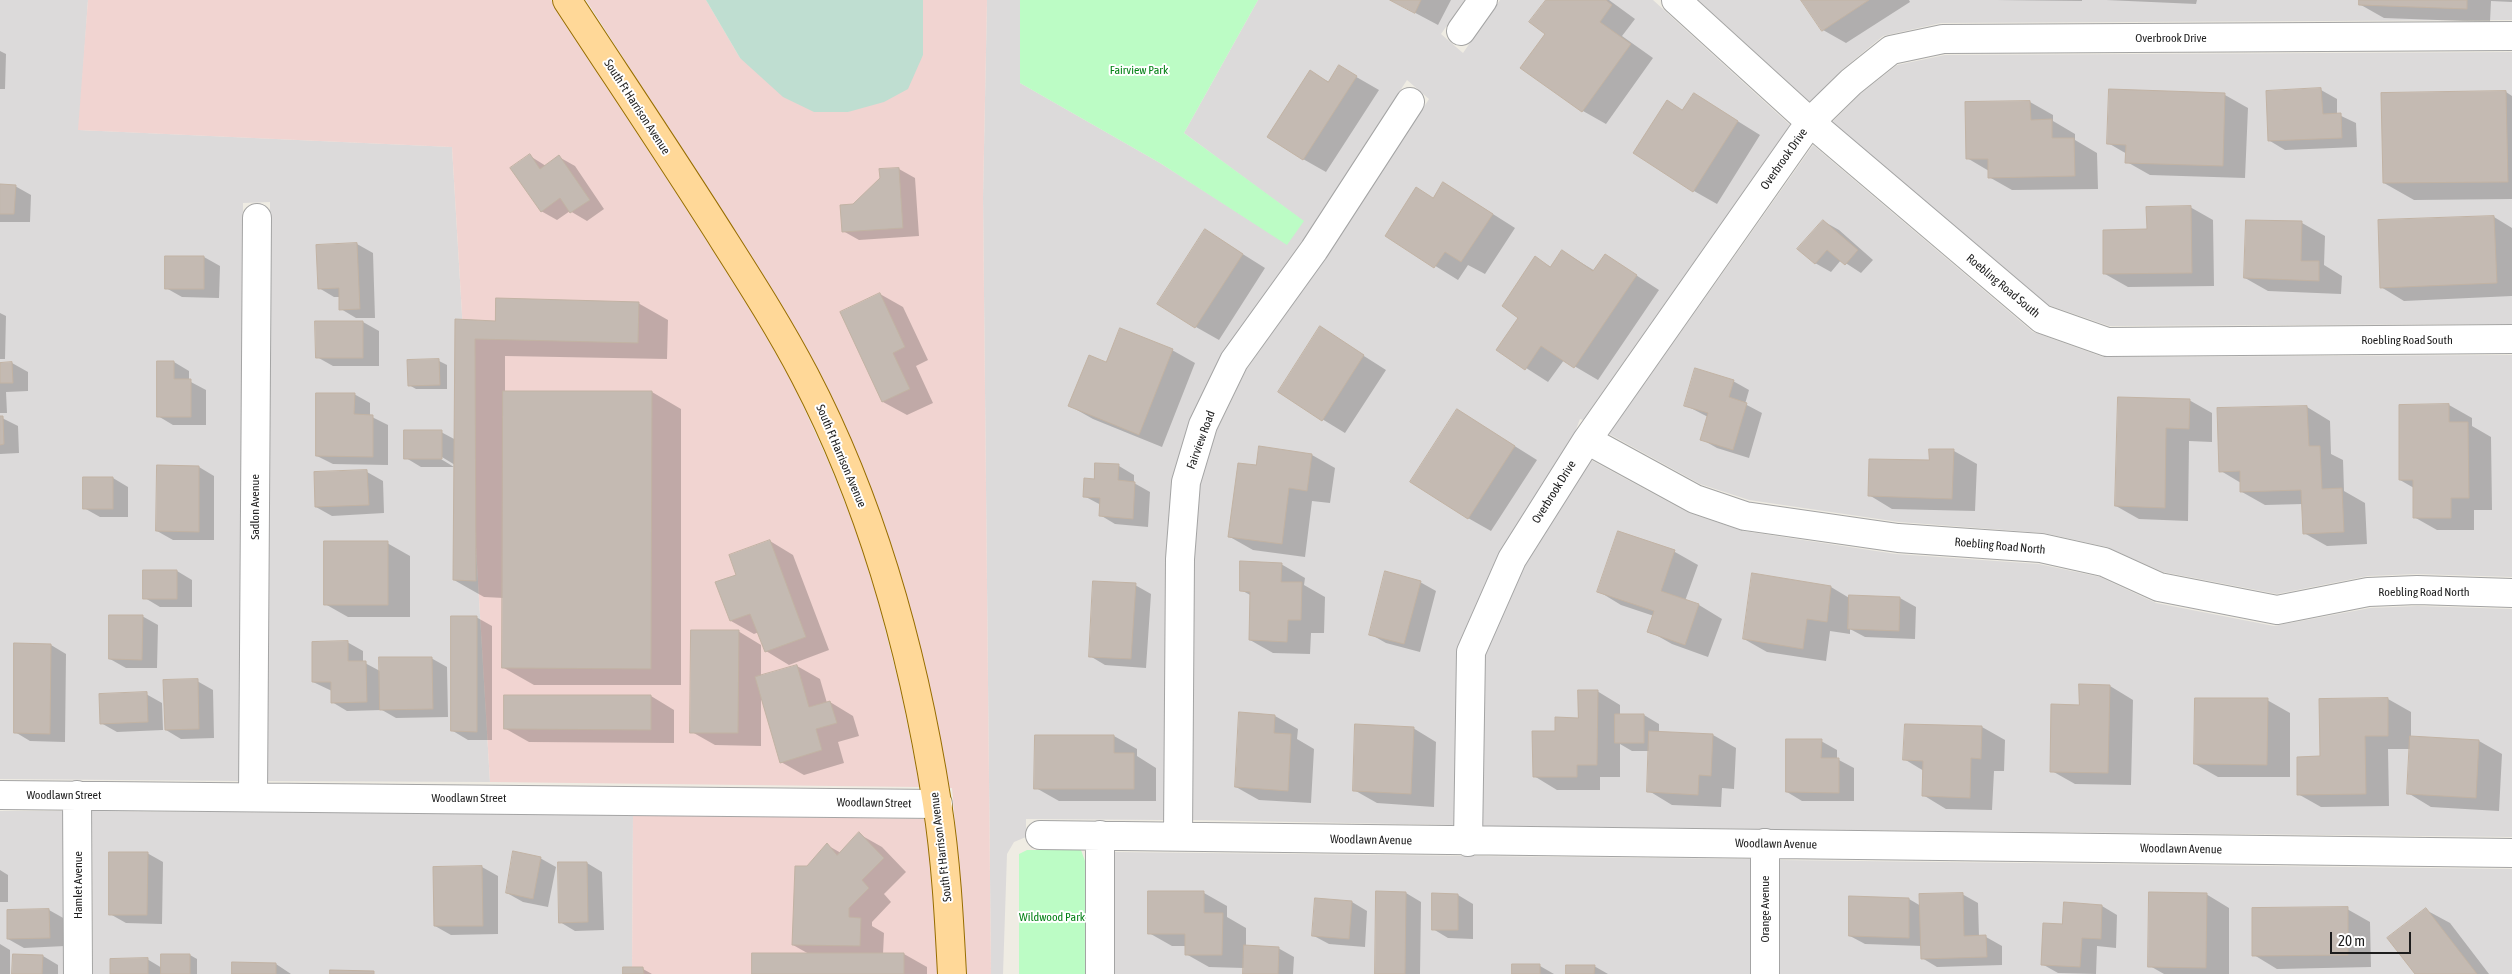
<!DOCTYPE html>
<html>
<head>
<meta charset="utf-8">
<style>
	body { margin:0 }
	#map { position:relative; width:2512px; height:974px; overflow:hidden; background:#efece3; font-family:"Asap Condensed",sans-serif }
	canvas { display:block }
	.scale { position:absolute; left:2330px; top:932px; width:81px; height:22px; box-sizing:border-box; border:2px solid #1d1d1d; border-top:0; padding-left:6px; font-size:15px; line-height:18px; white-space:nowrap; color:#1d1d1d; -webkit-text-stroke:4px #fff; paint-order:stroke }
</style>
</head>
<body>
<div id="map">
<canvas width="2512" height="974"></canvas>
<div class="scale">20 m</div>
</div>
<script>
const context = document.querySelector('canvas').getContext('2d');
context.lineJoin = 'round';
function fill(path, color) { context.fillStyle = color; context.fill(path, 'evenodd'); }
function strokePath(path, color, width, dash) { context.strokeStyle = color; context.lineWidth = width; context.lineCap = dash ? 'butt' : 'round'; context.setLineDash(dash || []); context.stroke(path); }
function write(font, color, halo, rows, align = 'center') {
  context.font = font + ' "Asap Condensed",sans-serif'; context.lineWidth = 4; context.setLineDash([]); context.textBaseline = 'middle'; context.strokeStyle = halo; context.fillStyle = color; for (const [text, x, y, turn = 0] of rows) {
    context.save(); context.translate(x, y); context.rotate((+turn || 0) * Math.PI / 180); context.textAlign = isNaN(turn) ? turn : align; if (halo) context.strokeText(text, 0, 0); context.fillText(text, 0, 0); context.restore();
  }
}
fill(new Path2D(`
	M0,0H88L79,130L452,147L490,782L267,781L270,202L243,203L239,781L0,779Z
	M987,0H1020V83L1160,163L1287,244L1303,221L1184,133L1258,0H1465L1441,34L1463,53L1500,0H1653L1790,125L1583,420L1580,419L1575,432L1500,552L1457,651L1454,825L1192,820L1194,560L1200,485L1216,432L1246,370L1325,259L1429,99L1407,80L1303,240L1224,351L1190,421L1172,480L1166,558L1164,820L1026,819V837L1014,842L1007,854L1003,974H991L983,197Z
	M1698,0H2512V20L1941,23L1883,36L1843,69L1810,102Z
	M2512,52V324L2109,326L2048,305L1832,122L1860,94L1897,65L1945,55Z
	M1813,145L2033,332L2103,357L2512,355V577L2417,574L2368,576L2277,594L2163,572L2107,547L2044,533L1899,522L1749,500L1700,484L1609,434Z
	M1591,460L1689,513L1743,531L1896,554L2039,564L2100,577L2156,603L2274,626L2370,608L2417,606L2512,609V837L1482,826L1485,656L1524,567Z
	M0,811H64V974H0Z
	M92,811L633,815L632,974H93Z
	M1114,852L1751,859V974H1114Z
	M1779,860L2512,869V974H1779Z`), '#dcdada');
fill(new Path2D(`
	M88,0H551L693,219L755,317L793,384L829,463L857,533L878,601L901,692L920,787L490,782L452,147L78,130Z
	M586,0H706L740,58L848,112L923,55V0H987L983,197L991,974H967L952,788H949L929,685L905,592L883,520L855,450L818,369L778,299Z
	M633,815L925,819L933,887L938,974H632Z`), '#f1d4d1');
fill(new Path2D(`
	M706,0H923V55L908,89L884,102L848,112H814L783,97L740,58Z`), '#bfded1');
fill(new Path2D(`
	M1020,0H1258L1184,133L1304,221L1287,245L1160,163L1020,83Z
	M1027,850H1081L1085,861L1087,974H1019V854Z`), '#bcfcc5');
fill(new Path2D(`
	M1391,0H1451L1438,25Z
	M1547,0H1609L1635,19L1622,36L1653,58L1606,124L1583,111L1547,33Z
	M1803,0H1909L1910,2L1846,43L1823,30Z
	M1996,0H2082V1Z
	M2106,0H2197L2196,4Z
	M2361,0H2512V2L2491,1L2490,22L2384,18L2361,5Z
	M0,51L6,54L5,89H0Z
	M1339,67L1379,90L1326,172L1303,159L1310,72L1329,82Z
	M2321,90L2337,99V114L2356,123L2357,147L2285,150L2270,141L2268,92Z
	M2506,92L2512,96V199L2414,200L2384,183Z
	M1694,94L1760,135L1717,204L1694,191L1683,111Z
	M2225,95L2248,108L2245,178L2150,175L2127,162V154L2108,143Z
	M2030,102L2053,115V121L2075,134V140L2097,153L2098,189L2012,190L1989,177V171L1967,158Z
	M530,156L546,166L559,157L575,166L604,209L587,221L570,211L557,220L541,211Z
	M899,169L915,178L919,236L859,240L843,231Z
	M1444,183L1515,228L1485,274L1468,265L1458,280L1387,236L1434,199Z
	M0,186H15L31,195L30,222H0Z
	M2190,207L2213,220L2214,286L2128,287L2105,274L2148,230Z
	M2494,217L2512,228V296L2404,301L2381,287Z
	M1823,221L1839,230L1873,260L1861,273L1841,260L1831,272L1815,263Z
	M2302,223L2325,236L2324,265L2342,276L2341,294L2268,291L2245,278Z
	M1206,231L1265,268L1219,340L1196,327Z
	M357,244L373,253L375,318H356L341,309L340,297H334L319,288L317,246Z
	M1562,251L1595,271L1605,255L1659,290L1598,380L1564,360L1548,382L1498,350L1520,318L1535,258L1551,267Z
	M167,257H204L220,266L219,298L182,297L166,288Z
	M880,294L903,307L928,360L916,366L933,403L907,415L883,402L842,313Z
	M638,303L668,320L667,359L505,356V392H652L681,409V685H534L504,668V598L484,597L454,580L455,465L437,454L436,456L454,467H421L406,458L441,432L456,440L457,320L496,322Z
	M0,313L6,316L5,359H0Z
	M363,322L379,331V366H333L317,357V323Z
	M1320,328L1386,370L1345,433L1322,419Z
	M1172,350L1195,363L1162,447L1093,419L1070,406L1107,364Z
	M439,361L447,365V389H416L409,385Z
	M174,362L189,371V381L206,390V425H173L158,416Z
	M12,363L28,372V391L6,392L7,413H0V364Z
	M1733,381L1749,390L1745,404L1762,413L1749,458L1717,448L1701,439L1708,417L1685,405Z
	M354,394L370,403V416L388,425V465L333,464L317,456Z
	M2119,398L2189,400L2212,413V442L2189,441L2188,521L2139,519L2116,506Z
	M2449,405L2472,418V426L2491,437L2492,510H2474V530H2437L2414,517V488L2400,480Z
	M2307,407L2330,421L2331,454L2343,460L2344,491L2365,503L2367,544L2327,546L2304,533L2303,504L2265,505L2242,492L2241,483L2221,471L2218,410Z
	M1457,410L1537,460L1491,531L1468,518Z
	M0,417L18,426L19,453L0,454Z
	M1260,448L1312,455L1335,468L1330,503L1312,501L1305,557L1253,550L1230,537L1257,466Z
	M1954,451L1977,464L1975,511L1892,509L1869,495Z
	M1119,466L1134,475V483L1150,492L1148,527L1115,524L1100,515L1101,505L1084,496L1095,481Z
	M199,467L214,476V540H173L157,531Z
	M367,472L383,481L384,513L332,516L316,507L315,473Z
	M113,478L128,487V517H100L84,508Z
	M1618,532L1675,552L1698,565L1685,601L1699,605L1722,619L1708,657L1672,644L1649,631L1654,616L1621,605L1598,591Z
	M770,541L793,555L829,650L789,665L766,651L759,632L754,634L731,621L737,576Z
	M387,543L410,556V617H348L325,604Z
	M1281,564L1305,578L1304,585L1325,597L1324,633H1311L1310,654L1273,653L1250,640L1252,596L1241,590Z
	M177,571L192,580V607H160L145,598Z
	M1753,575L1831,587L1851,599V596L1900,598L1916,607L1915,639L1865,637L1850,629V634L1830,631L1826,661L1767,652L1744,639Z
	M1420,582L1436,591L1420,652L1386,643L1370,634Z
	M1135,585L1151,594L1146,668L1105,665L1090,656Z
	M142,616L158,625L157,668H126L110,659Z
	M476,617L492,626V740H468L453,731Z
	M738,631L761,645V676L797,666L820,679L827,703L830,702L853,716L859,736L838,742L844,763L804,775L781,762L761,697V746L715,745L692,732Z
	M347,642L363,651V662L380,671L431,658L447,667L448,717L396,718L382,710L347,711L332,702V691L313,682Z
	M51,645L66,654L65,742L30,741L15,732Z
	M197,681L213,690L214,738L181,739L166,730Z
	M2110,686L2133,700L2131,785L2075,784L2052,771L2080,706Z
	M1597,691L1620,705V715H1644L1659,724V733L1713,735L1736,748L1734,789L1722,788L1721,807L1672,805L1649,791L1650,751H1632L1620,744V777H1600V790H1557L1534,776L1556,733L1580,719Z
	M146,694L162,703L163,730L117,732L101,723Z
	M651,696L674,710V743L529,742L506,729Z
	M2388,699L2411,712V737L2479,741L2502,754L2499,811L2431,807L2408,793L2410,749H2388L2389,806L2321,807L2298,794L2321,757Z
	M2267,700L2290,713V777H2218L2195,764Z
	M1275,716L1298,729L1297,739L1314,749L1311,803L1259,800L1236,787Z
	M1906,725L1982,727L2005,740L2004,771H1994L1992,810L1946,809L1923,795L1924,771L1904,759Z
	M1413,728L1436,742L1434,807L1377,803L1354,790Z
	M1114,736L1137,749V756L1156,768V801H1059L1036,788Z
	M1821,741L1837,750V759L1854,768V801H1802L1787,792Z
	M859,834L882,847L906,872L884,894L891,902L872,922V926L884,933L883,954H904L927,967V974H753L809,954L793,945L807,867L827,845L841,853Z
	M147,853L163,862L162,924L126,923L110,914Z
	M540,858L556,867L548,907L523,902L507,893Z
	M587,863L602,872L604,930L575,931L560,922Z
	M482,867L498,876V934L451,935L435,926V868Z
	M0,870L8,875V902H0Z
	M1204,893L1227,906V917L1246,928V947L1278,948L1294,957L1293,974H1244V968L1209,967L1186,954V946H1172L1149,933Z
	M1406,893L1421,902L1420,974H1376Z
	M1962,894L1978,903L1979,937H1986L2002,946V965L1937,967L1922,958V946L1865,944L1850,936L1909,899L1921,906Z
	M2206,894L2229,908V974H2164L2150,966Z
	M1458,895L1473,904V939L1448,938L1433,929Z
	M1352,902L1367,911L1365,947L1329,944L1314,936Z
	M2102,906L2117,915L2116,948L2097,946L2096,974L2058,973L2042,964L2064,925Z
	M2347,909L2370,922L2371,967L2277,969L2254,955Z
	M49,910L65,919V946L24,948L8,939Z
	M2426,910L2450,923L2489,974H2416Z
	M0,944L10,950V974H0Z
	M190,955L197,959V974H111L147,959L162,968Z
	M43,956L58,965V974H13Z
	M276,964L291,974H233Z
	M1540,966L1554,974H1513Z
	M1594,966L1608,974H1567Z
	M643,969L652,974H624Z`), '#0003');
const building = new Path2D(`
	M1390,0H1421L1415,13Z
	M1546,0H1606L1612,5L1600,22L1631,44L1582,112L1520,68L1545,34L1529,22Z
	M1801,0H1869L1822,31Z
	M2359,0H2467V9L2359,5Z
	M1339,65L1357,76L1303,160L1267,137L1310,70L1328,82Z
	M2321,88L2323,114L2341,113L2342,138L2268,141L2266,91Z
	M2109,89L2225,93L2223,166L2125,163L2126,145L2107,144Z
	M2506,91L2508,182L2383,183L2381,93Z
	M1694,93L1738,121L1693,192L1633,153L1667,100L1682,110Z
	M2030,101L2031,120L2052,119V138H2074L2075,176L1988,178V159H1966L1965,102Z
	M530,154L540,169L559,155L590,200L570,213L560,198L541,212L510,168Z
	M899,168L903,228L842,232L840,205L853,204L880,178L879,169Z
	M1443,182L1493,214L1461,262L1445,252L1434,268L1385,236L1416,187L1433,198Z
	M0,184L16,185L14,214H0Z
	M2191,206L2192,273L2103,274V230L2147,229L2146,207Z
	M2494,216L2497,283L2380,288L2378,220Z
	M1823,220L1858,250L1845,265L1827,250L1815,264L1797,249Z
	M2246,220L2302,221L2301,261H2319V281L2244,278Z
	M1205,229L1243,254L1195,328L1157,304Z
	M357,243L360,309L339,310V288L318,289L316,245Z
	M1562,250L1593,271L1605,254L1637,275L1574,368L1541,346L1525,370L1496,350L1518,318L1502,306L1535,256L1550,267Z
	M165,256H204V289H165Z
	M880,293L905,347L893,353L910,389L882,402L840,312Z
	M496,298L639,302L638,343L475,339L476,581L453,580L455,319L495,321Z
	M315,321H363V358H316Z
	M1320,326L1364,355L1322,421L1278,392Z
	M1120,328L1173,349L1139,435L1068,406L1089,355L1106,362Z
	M439,359L440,385L408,386L407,360Z
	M157,361H174V379H191V417H157Z
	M12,362L13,383H0V363Z
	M1695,368L1734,380L1729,397L1747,403L1733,450L1700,440L1708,413L1684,406Z
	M503,391H652L651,669L502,668Z
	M316,393H355L354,414L373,415V457L316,456Z
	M2118,397L2190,399L2189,429L2166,428L2165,508L2115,506Z
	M2449,404V422H2468L2469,498H2451V518H2413V480H2399V405Z
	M2307,406L2309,446H2320L2322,489L2342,488L2344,532L2303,534L2301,490L2240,492V471L2219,472L2217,408Z
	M1457,409L1515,446L1468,519L1410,482Z
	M0,416H3L4,444L0,445Z
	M404,430H442V459H404Z
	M1259,446L1312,454L1307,491L1289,488L1282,544L1228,537L1238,463L1256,465Z
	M1929,449H1954L1952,499L1868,496L1869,459L1929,460Z
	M1095,463L1119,464L1118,480L1135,482L1133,519L1099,516L1100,498L1083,497L1084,478L1094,479Z
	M157,465L199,466V532L156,531Z
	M367,470L369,505L315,507L314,472Z
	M83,477H113V509H83Z
	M1618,531L1675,550L1661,591L1699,604L1685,645L1647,632L1654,611L1597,592Z
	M770,540L806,637L765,652L750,614L730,621L715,582L736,575L729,555Z
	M324,541H388V605H324Z
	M1240,561L1282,563L1281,582H1302L1301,620H1288L1287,642L1249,640L1250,592L1240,591Z
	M143,570H177V599H143Z
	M1385,571L1421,581L1404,644L1369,635Z
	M1752,573L1831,586L1827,622L1807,619L1803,649L1743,639Z
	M1093,581L1136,583L1131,659L1089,657Z
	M1849,595L1900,597L1899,631L1848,629Z
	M109,615H143L142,660L109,659Z
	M451,616H477V732L451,731Z
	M691,630H739L738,733H690Z
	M348,641V661H366L367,702L331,703V682H312V642Z
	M14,643L51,644L50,734L14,733Z
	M379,657H432L433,709L380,710Z
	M797,665L809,707L830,701L837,723L816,729L822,750L780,763L755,677Z
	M198,679L199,729L165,730L163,680Z
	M2079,684L2110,685L2108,773L2050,772L2051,704L2079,705Z
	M1578,690H1598L1597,765H1577V777H1533L1532,731H1555V717L1578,718Z
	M147,692L148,722L100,724L99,694Z
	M504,695H651V730L504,729Z
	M2195,698H2268L2267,765L2194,764Z
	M2388,698V736H2365L2366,794L2297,795V757L2320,756L2319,699Z
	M1239,712L1275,715L1274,733L1291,734L1288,791L1235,787Z
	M1615,714H1644V743H1615Z
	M1355,724L1414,727L1411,794L1353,791Z
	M1905,724L1982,726L1981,759L1971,758L1970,798L1922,796L1923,761L1903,760Z
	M1649,731L1713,734L1711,776L1699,775L1698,795L1647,792Z
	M1035,735H1114V753H1134V789H1034Z
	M2410,736L2479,740L2476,798L2407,794Z
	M1786,739H1822L1821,758H1839V793L1786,792Z
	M859,832L884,858L862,880L869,888L849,908V917L861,918L860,946L792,945L795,866H807L827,843L837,855Z
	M513,851L541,857L533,899L506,893Z
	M109,852H148L147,915H109Z
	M558,862H587L588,922L559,923Z
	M482,866L483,926H434L433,867Z
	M1148,891H1204V913H1223L1222,955H1185V934H1148Z
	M1376,891L1406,892L1405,974H1375Z
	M2149,892L2207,893L2206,968L2148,967Z
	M1432,893L1458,894V930H1432Z
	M1963,893L1964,936L1986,935L1987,957L1921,959L1919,894Z
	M1849,896L1909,898V938L1849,936Z
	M1315,898L1352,901L1349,939L1312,936Z
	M2064,902L2102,905L2101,939L2082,938L2080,967L2041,965L2043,923L2062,924Z
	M2348,907V955L2252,956V908Z
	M2426,908L2477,974H2415L2387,938Z
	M49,909L50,938L7,939V910Z
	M1244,945L1279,947L1278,974H1243Z
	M752,953H904V974H752Z
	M13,954L43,955L42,974H12Z
	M161,954H190V974H161Z
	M148,958V974H110V959Z
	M232,962L276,963V974H232Z
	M1512,964H1540V974H1512Z
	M1566,965H1595L1594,974H1566Z
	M623,967H643L644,974H623Z
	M330,970L374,971V974H330Z`);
fill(building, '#c4bab2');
strokePath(building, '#c2b3a4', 1);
const minor = new Path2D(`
	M1676,0L1810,122L2042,319L2107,342L2512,339
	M1461,31L1483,0
	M1587,440L1695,499L1745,516L1898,538L2041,548L2104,562L2159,587L2277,610L2368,592L2417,590L2512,593
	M0,795L938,804
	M77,795L78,974
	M253,796L257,218
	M1040,835L2512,853
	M1100,835V974
	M1178,836L1180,559L1186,482L1203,425L1234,361L1314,250L1410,102
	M1468,842L1471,652L1512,559L1587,440L1810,122L1851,82L1891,50L1943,39L2512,36
	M1765,843V974`);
const major = new Path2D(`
	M567,0C620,81 674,161 725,242C753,286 781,330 805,376C874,508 914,656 937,803C946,860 949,917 952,974`);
strokePath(minor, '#a4a4a4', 30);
strokePath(major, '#976d00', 30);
strokePath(minor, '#fff', 28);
strokePath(major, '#ffd898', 28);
write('12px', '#1d1d1d', '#fff', [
	["Overbrook Drive",2171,38],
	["South Ft Harrison Avenue",637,107,57],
	["Overbrook Drive",1784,159,-55],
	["Roebling Road South",2003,286,40],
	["Roebling Road South",2407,340],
	["Fairview Road",1201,440,-70],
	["South Ft Harrison Avenue",841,456,67],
	["Overbrook Drive",1554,492,-58],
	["Sadlon Avenue",255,507,-90],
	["Roebling Road North",2000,546,5],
	["Roebling Road North",2424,592],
	["Woodlawn Street",64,795],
	["Woodlawn Street",469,798],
	["Woodlawn Street",874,803,1],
	["Woodlawn Avenue",1371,840,1],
	["Woodlawn Avenue",1776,844,1],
	["South Ft Harrison Avenue",941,847,-97],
	["Woodlawn Avenue",2181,849,1],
	["Hamlet Avenue",78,885,-90],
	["Orange Avenue",1765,909,-90]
]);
write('12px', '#058217', '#fff', [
	["Fairview Park",1139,70],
	["Wildwood Park",1052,917]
]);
</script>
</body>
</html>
